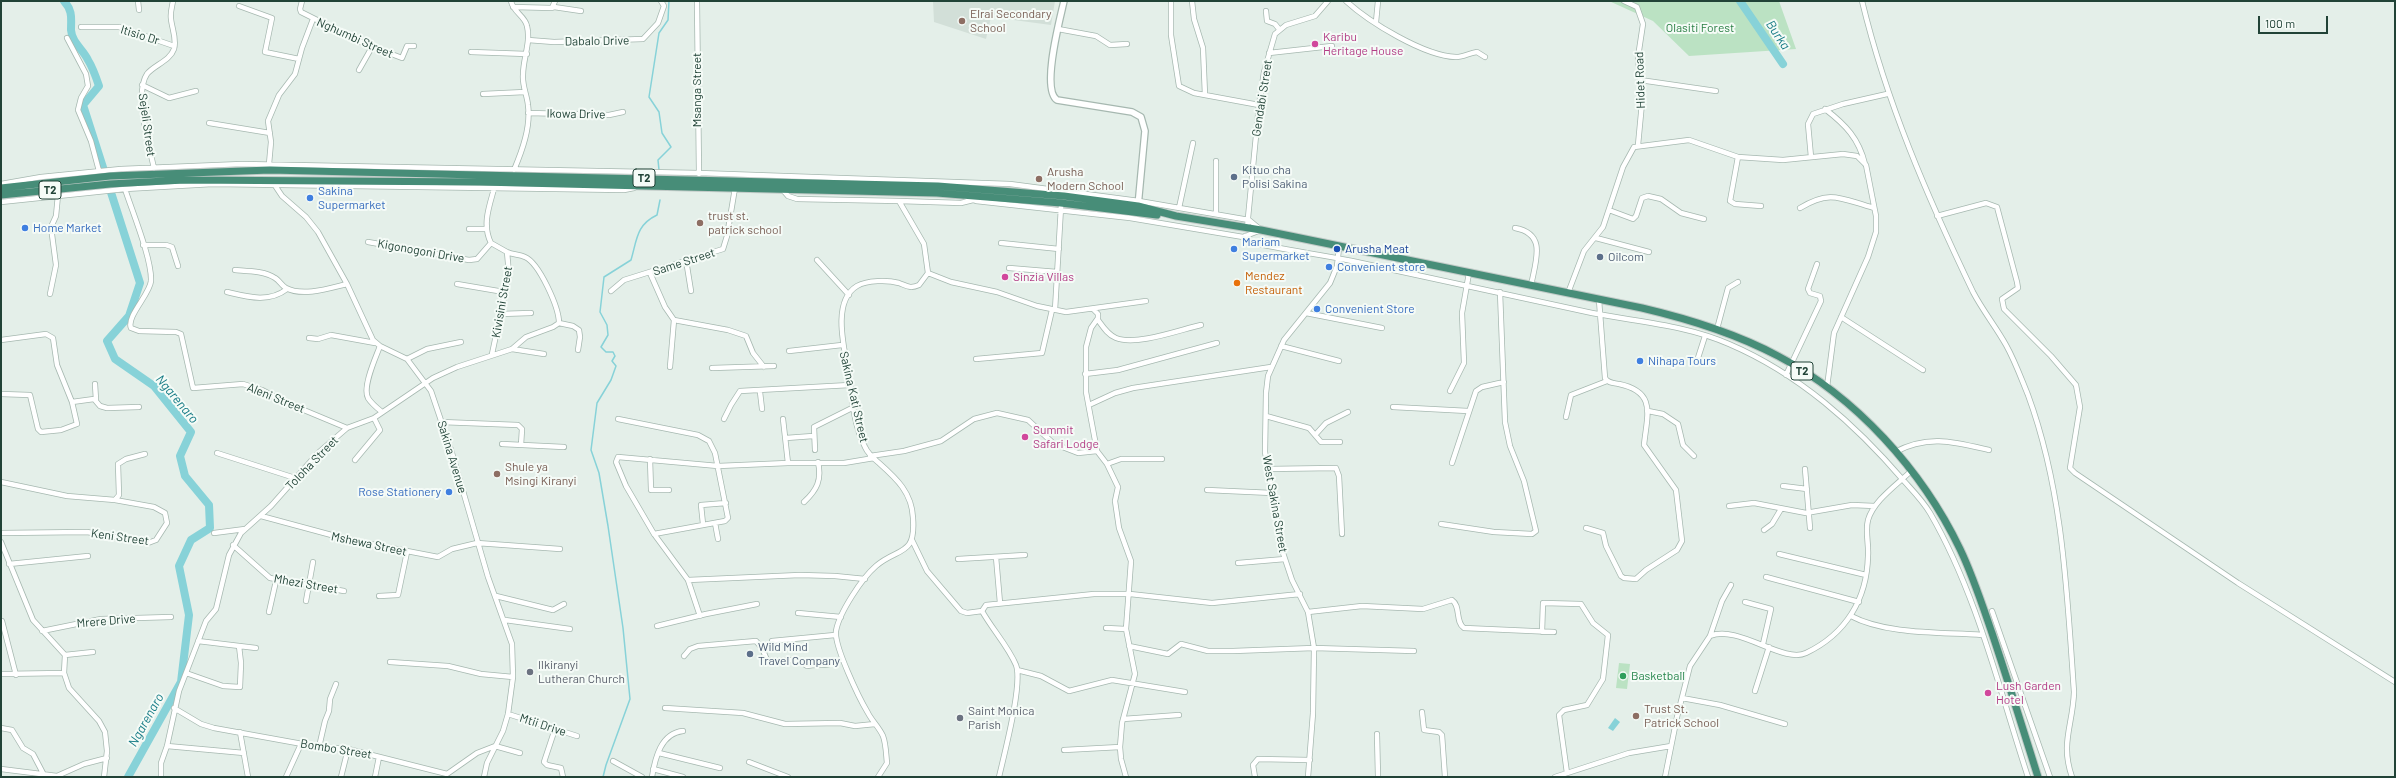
<!DOCTYPE html>
<html>
<head>
<meta charset="utf-8">
<style>
	body { margin:0 }
	#map { position:relative; width:2396px; height:778px; overflow:hidden; background:#e4efe9; font-family:Barlow,sans-serif }
	canvas { display:block }
	.frame { position:absolute; inset:0; border:2px solid #214337; pointer-events:none }
	.scale { position:absolute; left:2258px; top:16px; width:70px; height:18px; box-sizing:border-box; border:2px solid #214337; border-top:0; padding-left:5px; font-size:12px; line-height:14px; white-space:nowrap; color:#214337; -webkit-text-stroke:3px #f5fbf7; paint-order:stroke }
</style>
</head>
<body>
<div id="map">
<canvas width="2396" height="778"></canvas>
<div class="frame"></div>
<div class="scale">100 m</div>
</div>
<script>
const context = document.querySelector('canvas').getContext('2d');
context.lineJoin = 'round';
function fill(path, color) { context.fillStyle = color; context.fill(path, 'evenodd'); }
function strokePath(path, color, width, dash) { context.strokeStyle = color; context.lineWidth = width; context.lineCap = dash ? 'butt' : 'round'; context.setLineDash(dash || []); context.stroke(path); }
function write(font, color, halo, rows, align = 'center') {
  context.font = font + ' Barlow,sans-serif'; context.lineWidth = 4; context.setLineDash([]); context.textBaseline = 'middle'; context.strokeStyle = halo; context.fillStyle = color; for (const [text, x, y, turn = 0] of rows) {
    context.save(); context.translate(x, y); context.rotate((+turn || 0) * Math.PI / 180); context.textAlign = isNaN(turn) ? turn : align; if (halo) context.strokeText(text, 0, 0); context.fillText(text, 0, 0); context.restore();
  }
}
fill(new Path2D(`
	M933,1H1055L1051,25L991,17L986,39L934,22Z`), '#d2dfd8');
fill(new Path2D(`
	M1609,1H1779L1796,49L1689,56L1653,21Z
	M1619,663L1630,664L1627,689L1616,688Z`), '#bbe2c3');
fill(new Path2D(`
	M1615,718L1620,722L1613,731L1608,728Z`), '#87d2d8');
strokePath(new Path2D(`
	M659,170L658,160L671,147L662,133L659,112L649,97L659,33L668,20L669,1
	M603,777L606,765L630,699L623,628L608,526L599,473L591,450L597,403L611,380L616,366L612,361L615,356L613,352H606L601,347L608,335L607,325L600,312L604,277L631,260C637,240 636,225 657,215L660,200`), '#87d2d8', 1.5);
strokePath(new Path2D(`
	M64,1C73,11 71,18 71,30C72,43 83,49 88,60C93,68 96,77 99,86L83,105L140,283L129,316L107,341L115,359L154,386L191,432L180,456L185,476L209,505L210,528L191,540L179,566L189,615L181,682L128,777
	M1740,1L1783,64`), '#87d2d8', 8);
const minor = new Path2D(`
	M138,1L139,10
	M302,1L300,9L301,12L365,44L402,58L407,46H414
	M511,1C513,12 525,16 527,26C531,43 523,58 523,75C522,85 527,95 528,105C531,127 522,151 514,170
	M697,1L699,174
	M1171,1V35L1179,86L1194,93L1259,105
	M1192,1L1194,19L1203,48L1205,95
	M1346,1C1369,22 1424,56 1456,57C1464,57 1469,53 1477,52L1485,57
	M1624,1L1637,7L1643,24L1638,57L1642,103L1638,145
	M1862,1C1887,104 1927,196 1973,292C1983,311 1996,327 2006,345C2015,361 2021,378 2028,395C2063,490 2067,592 2074,692C2073,725 2060,743 2072,777
	M239,6L272,18L265,52L299,59
	M513,7L552,8L555,1
	M554,7L581,11
	M1266,11L1267,21L1275,24L1279,29
	M1376,22L1378,1
	M81,27H119L174,46
	M1058,29L1096,36L1110,45L1127,44
	M67,38L86,74L88,86L81,98L78,110L91,141L99,171
	M528,40L554,42L643,39L658,23L664,6L661,1
	M471,52L527,54
	M1269,53L1332,46
	M359,70L372,47
	M1640,80L1716,91
	M142,85L169,98L196,91
	M483,94L525,92
	M1825,109C1846,125 1859,139 1865,164
	M528,113L609,115L623,112
	M209,123L270,133
	M1738,157L1730,201L1735,204L1761,206
	M1811,157L1808,124L1813,114L1843,104L1887,94
	M1216,161V214
	M269,164L271,142L268,121L279,95L295,74L302,48L313,19
	M154,168C149,146 134,93 147,74C154,65 170,61 174,49C177,39 172,29 171,19C170,13 172,7 173,1
	M1,184L41,177L121,169L242,164L699,173L1010,184L1139,201L1249,220L1261,230L1243,237L1130,218L976,201L966,197
	M274,184L282,196L306,217L318,232L347,284L373,340L380,346L407,359L431,391L452,453L488,577L512,644L513,677L508,714L503,731L487,763L484,777
	M125,189C132,211 152,259 151,281C150,294 126,317 131,328L139,331L176,332L181,334L193,388L243,384L262,390L287,403L347,428
	M782,189L788,196L797,199L899,201L924,244L928,273L919,285C910,289 907,286 899,283C888,280 867,280 857,286C829,303 847,357 850,382C852,403 855,428 865,447C868,454 873,458 879,463C897,479 912,493 913,518C916,557 898,547 876,566C862,578 839,613 836,631C834,646 859,698 868,713C872,721 879,727 883,736C886,744 886,754 887,763L878,777
	M899,201L961,203L973,200
	M1,202L125,189L213,184L624,190L634,188
	M1179,208L1193,143
	M1800,208C1831,189 1841,199 1874,208
	M1609,210L1633,219L1636,216L1642,198L1648,196L1661,199L1681,213L1704,219
	M1937,216L1986,203L1997,207L2017,282L2018,288L2002,299L2004,309L2051,356L2076,385L2080,407L2070,468L2075,473L2238,583L2395,682
	M1247,228L1259,105L1264,72L1275,34L1286,25L1315,16L1328,1
	M1515,228C1548,234 1535,262 1531,286
	M469,229H486
	M1245,236L1250,242C1284,250 1318,254 1352,261C1432,278 1512,296 1592,313C1638,322 1686,325 1729,344C1799,374 1855,424 1904,481C1913,491 1923,501 1930,513C1977,594 1999,689 2028,777
	M1596,238L1649,252
	M368,242L469,260L477,259L491,243
	M1001,243L1059,249
	M143,245H166L172,247L178,266
	M686,260L691,291
	M817,260L849,295
	M1009,268L1057,272
	M235,270C247,271 265,271 275,278C279,280 282,286 286,288C303,297 330,288 347,284
	M650,273L665,307L674,320L728,330L746,336L753,353L764,367
	M928,273L951,282L997,292L1037,306L1066,312L1146,301
	M457,284L504,292
	M611,291L624,280L723,249L727,236L735,188
	M227,292C248,297 269,303 287,289
	M1568,293L1584,251L1603,227L1623,167L1634,147L1689,140L1738,157L1783,160L1843,154L1857,156L1866,165L1876,216V232L1868,257L1834,333L1827,387
	M50,294L56,265L51,227L56,216L58,195
	M1093,309L1098,314V318L1091,328L1086,347V392L1097,451L1107,464L1118,487L1115,501L1119,528L1131,561L1126,629L1135,674L1122,723L1120,747L1121,759L1126,777
	M1055,310L1061,207
	M1306,313L1382,328
	M500,314L531,313
	M1841,317L1923,370
	M1098,320C1103,327 1108,335 1116,338C1137,346 1179,330 1201,325
	M559,323L573,326L579,330L580,337L578,350
	M1717,329L1728,288L1738,282
	M309,338L318,339L331,335L375,343
	M1,340L46,334L53,338L57,365L72,402L77,424L61,430L41,432L38,429L30,395L1,394
	M380,346C376,357 362,387 368,398C371,403 377,408 382,412
	M1281,346L1339,361
	M512,349L544,354
	M789,351L842,345
	M492,354L509,274L507,252L491,243C482,225 489,207 494,189
	M407,359L427,349L461,342
	M976,359L1042,353L1052,310
	M1697,361L1705,336
	M670,367L674,320
	M712,368L774,366
	M1085,374L1118,370L1217,343
	M1786,375L1821,301L1820,296L1810,293L1808,289L1817,264
	M95,384L96,400
	M1450,391L1464,363L1462,313L1469,273
	M760,392L762,409
	M72,402L94,399L100,406L107,408L139,407
	M1089,405L1115,393L1133,388L1271,367
	M1393,407L1468,411
	M1648,411L1663,414L1678,424L1683,445L1694,456
	M1266,416L1309,428L1321,442H1340
	M1566,417L1571,395L1607,381
	M618,419L698,435L709,441L715,453L728,518L725,521L654,534
	M724,419L731,405L740,391L850,385
	M783,419L788,463
	M441,422L518,425L522,429L521,445
	M1316,434L1326,423L1348,412
	M786,438L813,436
	M502,444L564,447
	M815,450L814,427L854,407
	M1895,452C1928,434 1955,442 1989,450
	M217,453L295,478
	M870,456L904,451L941,441L974,419L997,413L1028,420L1053,443L1065,448L1078,453L1097,451
	M650,459L651,490H669
	M355,460L380,430L374,418
	M1452,463L1476,391L1482,387L1504,382
	M1107,464L1121,459H1162
	M1268,469L1336,468L1339,476L1342,534
	M1805,469L1810,528
	M1,482L67,496L115,500L119,495L118,464L126,459L145,454
	M1783,486L1807,489
	M1207,490L1272,493
	M804,502C817,490 822,480 818,462
	M1729,506L1754,503L1806,513L1852,505L1875,506
	M261,516L350,540L438,557L452,549L477,543L560,549
	M715,523L718,539
	M703,524L701,505L726,503
	M1441,524L1494,532L1532,534L1536,531L1524,481L1510,446L1505,422L1500,292
	M1586,528L1603,533L1606,546L1621,576L1624,578L1636,579L1646,570L1677,550L1682,541L1676,490L1644,445C1647,415 1657,392 1619,384C1613,383 1608,383 1605,378L1599,300
	M1764,530L1772,524L1781,509
	M1,533L87,532L148,543L156,540L167,523L165,513L154,507L115,500
	M214,533L245,529
	M912,540L927,571L961,611L967,613L982,611
	M1,542L33,620L65,655L64,673L69,688L99,721L105,732L107,751L104,777
	M233,545L270,578L344,591
	M1779,554L1866,575
	M996,557L1000,603
	M958,559L1025,555
	M1238,563L1285,559
	M9,564L88,556
	M1766,577L1859,602
	M688,580L800,575L835,576L865,579
	M379,596L398,595L407,552
	M496,596L553,610L564,604
	M306,601L313,562
	M1745,602L1771,609L1763,644
	M1992,611L2050,777
	M269,612L276,581
	M1308,612L1362,606L1423,609L1452,600C1461,606 1455,622 1464,628L1554,632
	M798,613L841,617
	M700,616L688,580L654,534L626,486L616,462L618,457L718,466L788,463H844L874,458
	M1851,616C1887,635 1942,632 1982,635
	M505,620L570,629
	M2,621L16,675
	M657,626L706,614L757,604
	M1106,628L1126,629
	M42,631L101,619L171,617
	M1542,632L1543,603L1581,604L1593,623L1608,635L1603,679L1587,705L1564,710L1559,715L1567,773
	M1710,636L1722,601L1731,585
	M198,641L256,648
	M772,641L835,635
	M1129,646L1168,654L1181,644L1208,651H1233L1314,648L1414,651
	M65,655L93,652
	M684,656L690,649L698,646L756,641L762,648L767,660C782,662 795,656 807,666C822,664 828,667 842,659
	M390,662L448,666L481,674L513,677
	M1017,670L1041,676L1069,691L1112,680L1185,692
	M186,673L223,686L240,687L241,663L239,646
	M1,674L64,673
	M1755,691L1769,647
	M1682,698L1720,705L1785,724
	M174,708L201,724L214,728L319,747L348,749L447,774L477,753L495,746L520,753
	M665,708L743,713L785,724L840,723L855,726L875,724
	M1422,712L1424,730L1439,732L1442,735L1445,777
	M508,714L577,736
	M1123,719L1179,715
	M1,728L12,730L23,748L33,754L44,775
	M555,729L544,762L547,765L561,768L563,777
	M240,732L248,777
	M1377,734L1378,777
	M167,746L244,753
	M319,747L325,721L329,711L330,699L336,684
	M1064,750L1120,747
	M659,753L720,768
	M613,761L642,777
	M749,762L788,777
	M1,769L57,776L84,764L107,758
	M653,769L683,777
	M161,777V763L167,746L179,691L206,621L216,609L229,555L241,533L271,506L318,453L347,428L374,418L433,378L457,367L512,349L526,337L553,327L559,323C559,307 539,263 525,257C519,254 513,255 507,252
	M286,777L301,744
	M341,777L348,749
	M375,777L379,757
	M652,777C655,758 661,733 683,731
	M999,777C1004,755 1023,684 1016,665C1008,646 992,629 982,611L986,605L1094,594H1130L1212,603L1300,594
	M1255,777L1253,765L1258,759L1310,760
	M1308,777L1313,713L1314,648L1308,612L1292,580L1283,553L1265,452L1266,393L1268,376L1284,340L1330,283L1337,266L1339,248
	M1555,777L1629,753L1671,746
	M1665,777L1677,717L1690,666L1710,636C1738,624 1783,664 1806,653C1846,634 1867,599 1868,556C1869,545 1865,531 1868,520C1874,500 1897,485 1912,470`);
const tertiary = new Path2D(`
	M1064,1C1060,19 1041,89 1057,100L1132,112L1141,117L1145,131L1138,206`);
const trunk = new Path2D(`
	M1,188L110,176L270,170L938,186L1064,196L1138,206L1176,216L1261,230L1642,308C1689,319 1735,333 1778,356C1856,397 1922,470 1960,549C1973,576 1982,604 1992,633C2008,681 2023,729 2038,777
	M1,195L110,184L184,180L480,182L937,193L1061,203L1157,215`);
strokePath(minor, '#a6b8b0', 6);
strokePath(tertiary, '#a6b8b0', 8);
strokePath(trunk, '#c1cac7', 9);
strokePath(minor, '#fff', 4.5);
strokePath(tertiary, '#fff', 5.5);
strokePath(trunk, '#478d78', 7);
for (const [x, y, r, color] of [
	[962,21,4,"#8d6e63"],
	[1315,44,4,"#d1479c"],
	[1234,177,4,"#5c6f8a"],
	[1039,179,4,"#8d6e63"],
	[310,198,4,"#3f7fe0"],
	[700,223,4,"#8d6e63"],
	[25,228,4,"#3f7fe0"],
	[1234,249,4,"#3f7fe0"],
	[1337,249,4,"#1a4fb4"],
	[1600,257,4,"#5c6f8a"],
	[1329,267,4,"#3f7fe0"],
	[1005,277,4,"#d1479c"],
	[1237,283,4,"#e8710a"],
	[1317,309,4,"#3f7fe0"],
	[1640,361,4,"#3f7fe0"],
	[1025,437,4,"#d1479c"],
	[497,474,4,"#8d6e63"],
	[449,492,4,"#3f7fe0"],
	[750,654,4,"#5c6f8a"],
	[530,672,4,"#6b7280"],
	[1623,676,4,"#2e9e5b"],
	[1988,693,4,"#d1479c"],
	[1636,716,4,"#8d6e63"],
	[960,718,4,"#6b7280"]
]) { const dot = new Path2D(); dot.arc(x, y, r, 0, 2 * Math.PI); context.fillStyle = color; context.fill(dot); strokePath(dot, '#f5fbf7', 1.5); }
for (const [x, y, w] of [
	[644,178,22],
	[50,190,22],
	[1802,371,22]
]) { const box = new Path2D(); box.roundRect(x - w / 2, y - 9, w, 18, 3); context.fillStyle = '#f5fbf7'; context.fill(box); strokePath(box, '#214337', 1); }
write('bold 11px', '#214337', null, [
	["T2",644,178],
	["T2",50,190],
	["T2",1802,371]
]);
write('12px', '#785e54', '#f5fbf7', [
	["Elrai Secondary",970,14],
	["School",970,28],
	["Arusha",1047,172],
	["Modern School",1047,186],
	["trust st.",708,216],
	["patrick school",708,230],
	["Shule ya",505,467],
	["Msingi Kiranyi",505,481],
	["Trust St.",1644,709],
	["Patrick School",1644,723]
], 'left');
write('12px', '#277e42', '#f5fbf7', [
	["Olasiti Forest",1700,28]
]);
write('12px', '#214337', '#f5fbf7', [
	["Itisio Dr",140,35,17],
	["Nghumbi Street",355,38,24],
	["Dabalo Drive",597,41,-1],
	["Hidet Road",1640,80,-92],
	["Msanga Street",697,90,-90],
	["Gendabi Street",1262,98,-81],
	["Ikowa Drive",576,114,1],
	["Sejeli Street",147,125,82],
	["Kigonogoni Drive",421,251,10],
	["Same Street",684,262,-18],
	["Kivisini Street",502,302,-80],
	["Sakina Kati Street",854,397,77],
	["Aleni Street",276,398,22],
	["Sakina Avenue",452,457,73],
	["Toloha Street",312,463,-46],
	["West Sakina Street",1275,504,80],
	["Keni Street",120,537,8],
	["Mshewa Street",369,544,12],
	["Mhezi Street",306,584,10],
	["Mrere Drive",106,621,-5],
	["Mtii Drive",543,725,18],
	["Bombo Street",336,749,9]
]);
write('12px', '#b23c85', '#f5fbf7', [
	["Karibu",1323,37],
	["Heritage House",1323,51],
	["Sinzia Villas",1013,277],
	["Summit",1033,430],
	["Safari Lodge",1033,444],
	["Lush Garden",1996,686],
	["Hotel",1996,700]
], 'left');
write('12px', '#4e5e75', '#f5fbf7', [
	["Kituo cha",1242,170],
	["Polisi Sakina",1242,184],
	["Oilcom",1608,257],
	["Wild Mind",758,647],
	["Travel Company",758,661]
], 'left');
write('12px', '#366cbe', '#f5fbf7', [
	["Sakina",318,191],
	["Supermarket",318,205],
	["Home Market",33,228],
	["Mariam",1242,242],
	["Supermarket",1242,256],
	["Convenient store",1337,267],
	["Convenient Store",1325,309],
	["Nihapa Tours",1648,361],
	["Rose Stationery",441,492,"right"]
], 'left');
write('12px', '#164399', '#f5fbf7', [
	["Arusha Meat",1345,249]
], 'left');
write('12px', '#c56008', '#f5fbf7', [
	["Mendez",1245,276],
	["Restaurant",1245,290]
], 'left');
write('12px', '#5b616d', '#f5fbf7', [
	["Ilkiranyi",538,665],
	["Lutheran Church",538,679],
	["Saint Monica",968,711],
	["Parish",968,725]
], 'left');
write('12px', '#27864d', '#f5fbf7', [
	["Basketball",1631,676]
], 'left');
write('italic 13px', '#157b85', '#f5fbf7', [
	["Burka",1778,35,56],
	["Ngarenaro",177,399,50],
	["Ngarenaro",146,720,-61]
]);
</script>
</body>
</html>
